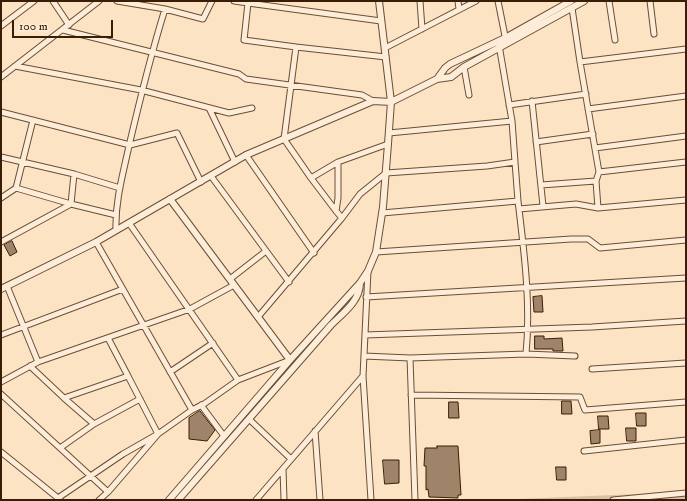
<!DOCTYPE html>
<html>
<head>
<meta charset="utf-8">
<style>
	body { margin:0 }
	#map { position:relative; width:687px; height:501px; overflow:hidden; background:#fce3c3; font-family:"IM FELL DW Pica",serif }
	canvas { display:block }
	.frame { position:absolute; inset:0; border:2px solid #3a1d07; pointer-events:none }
	.scale { position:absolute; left:12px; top:20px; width:101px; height:18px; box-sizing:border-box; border:2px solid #3a1d07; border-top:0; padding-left:5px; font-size:12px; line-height:14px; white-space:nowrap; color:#3a1d07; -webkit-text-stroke:3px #fdedd8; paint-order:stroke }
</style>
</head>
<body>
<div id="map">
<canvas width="687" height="501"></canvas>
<div class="frame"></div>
<div class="scale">100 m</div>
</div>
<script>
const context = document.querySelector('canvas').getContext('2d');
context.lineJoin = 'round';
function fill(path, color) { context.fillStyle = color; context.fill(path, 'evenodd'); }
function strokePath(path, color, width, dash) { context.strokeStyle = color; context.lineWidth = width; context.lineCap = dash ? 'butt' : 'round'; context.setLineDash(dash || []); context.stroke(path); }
fill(new Path2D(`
	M686,492V500H494Z`), '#dbc1a3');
const building = new Path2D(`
	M12,241L17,252L10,256L4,245Z
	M542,296L543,312H534L533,297Z
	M535,336H544V339L562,338L563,351H553V349H535Z
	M562,401H571L572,414H562Z
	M449,402H458L459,418H449Z
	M200,411L215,430L207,441L189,439V418Z
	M636,413H646V426H637Z
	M598,416H608L609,429H599Z
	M626,428H636V441H627Z
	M600,430V443L591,444L590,431Z
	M437,446H458L461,495H458V498L429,497L428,489L426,490V466H424L425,448H437Z
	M383,460H399V483L385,484Z
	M556,467H566V480H557Z`);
fill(building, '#9f8469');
strokePath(building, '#3a1d07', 1);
const minor = new Path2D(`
	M53,1L69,25
	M234,1L248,3L244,40L296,47L284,139L311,178L338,162V198L336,211L342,218
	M249,1L248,3L381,21
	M420,1L422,29
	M458,1L459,9
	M498,1L506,41
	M609,1L615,40
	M650,1L654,34
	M572,8L580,62L686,49
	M165,9L203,19L212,1
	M1,26L34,1
	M63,30L239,74L246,79L362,95L373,101
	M296,47L386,57
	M385,48L476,1
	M580,62L599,172L596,181L598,208
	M15,66L141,90L229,113L252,108
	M464,67L469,95
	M1,77L99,1
	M532,101L543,206
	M509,105L586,94
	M209,108L235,162
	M588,109L686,96
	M1,112L130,145L177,133L201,182
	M512,121L515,162
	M389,133L512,121L499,45
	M536,142L593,134
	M595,148L686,136
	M246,155L314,253
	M1,157L74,174L120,188
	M338,162L388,144
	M599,172L686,162
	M211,176L289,282
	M311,178L336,211
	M541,185L596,181
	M16,188L71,204L74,174
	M1,198L16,188L33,120
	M519,209L576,204L598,208L686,200
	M382,213L518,201C524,251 531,303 526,354
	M129,223L238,380
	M116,230C115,201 123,174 129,146C140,99 151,54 165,9L117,1
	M1,242L71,204L116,215
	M96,242L192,410
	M376,252L571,239H588L600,248L686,240
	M230,279L266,251
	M7,286L38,362
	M366,297L686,278
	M258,317L342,218L360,194L386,173L487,166L515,162L518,201
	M1,335L123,289
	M365,335L592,327L686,321
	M364,356L410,358
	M30,366L64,398
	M592,369L686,363
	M170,372L213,343
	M363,376L371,500
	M1,382L38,362L190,309L234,285
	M1,394L60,448
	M411,395L580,397L585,410L686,402
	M201,405L224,436
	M250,420L291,459
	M94,424L140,399
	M315,431L320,500
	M584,451L686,440
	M1,452L58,498
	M283,469L284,500
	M108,492L158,434L128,376
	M60,500L58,498L123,454L158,434L192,410L204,404L238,380L290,360
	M99,500L108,492L60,448L94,424L64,398L128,376L108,338
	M256,500L363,376L368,271
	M415,500L410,358L526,354L575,356
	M613,500L686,493`);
const tertiary = new Path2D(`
	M437,79L445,68L450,64L505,38L571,1
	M170,199L290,360
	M1,289L96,242L246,155L373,101L391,102L437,79L451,77L464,67L584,1
	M169,500L290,360L360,283L368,271L376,252L383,207L388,144L391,102L379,1
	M178,500L331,325C343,313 360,301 360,283`);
strokePath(minor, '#6a4e36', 7);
strokePath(tertiary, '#6a4e36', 8);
strokePath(minor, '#fdedd8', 5);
strokePath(tertiary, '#fdedd8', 6);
</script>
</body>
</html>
